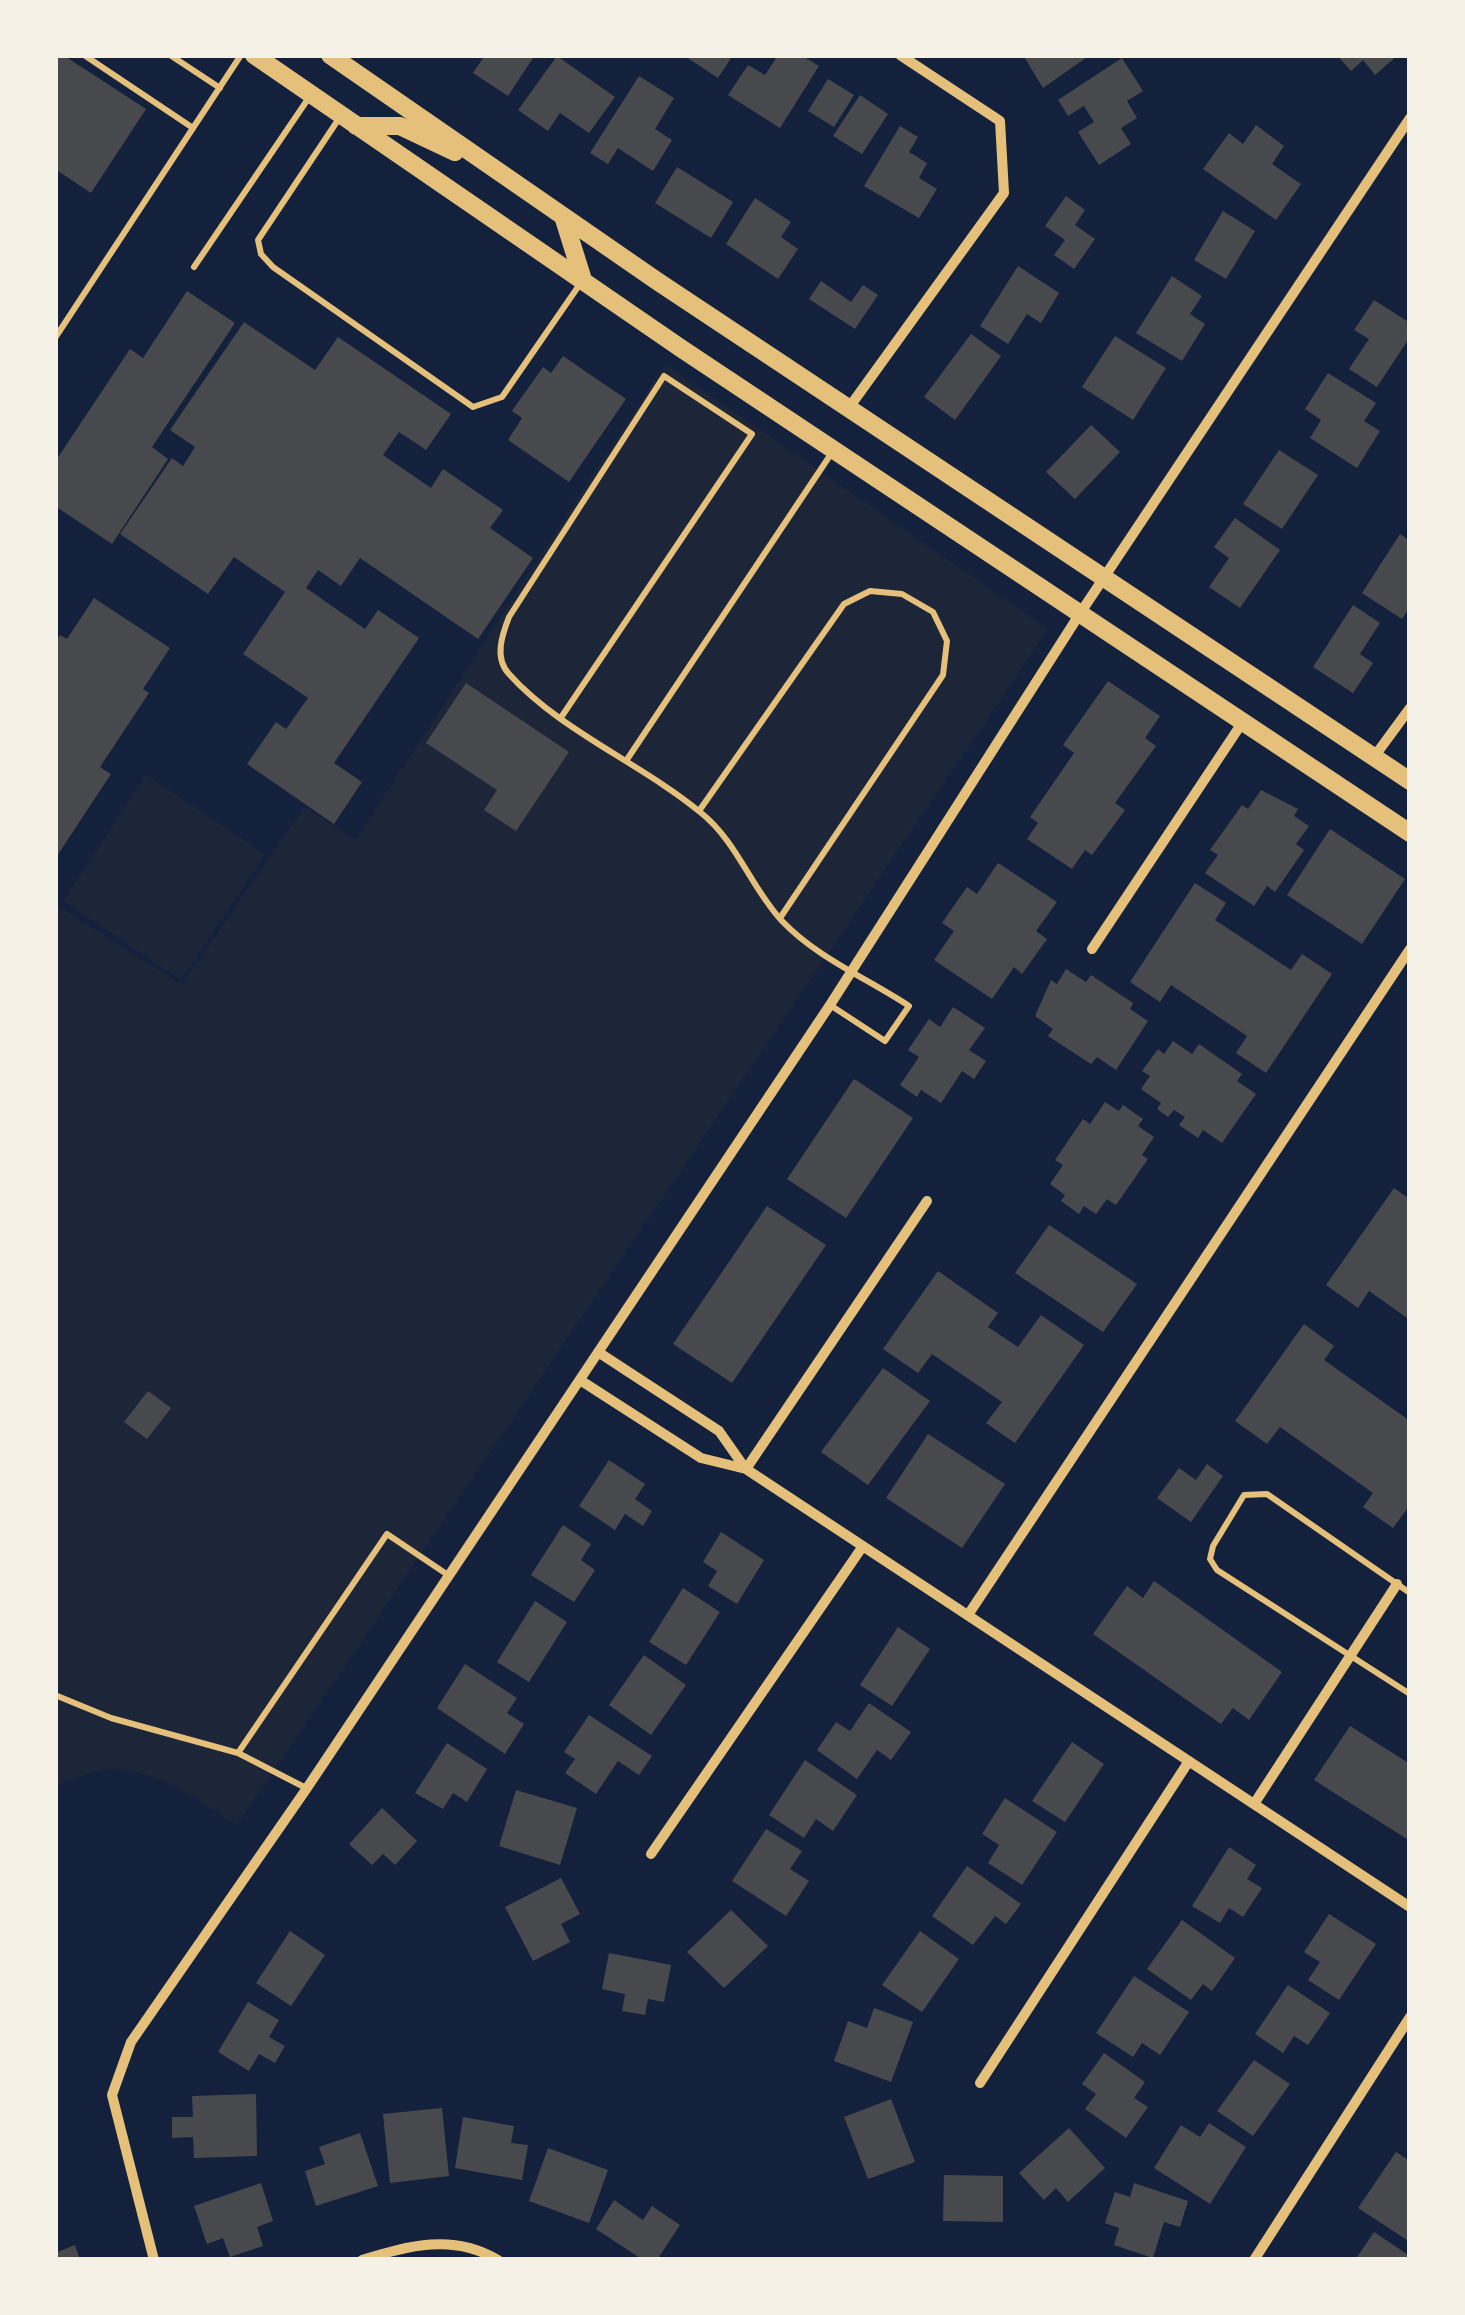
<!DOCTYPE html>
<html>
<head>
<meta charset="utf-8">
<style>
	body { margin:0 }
	#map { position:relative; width:1465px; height:2315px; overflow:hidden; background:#14213d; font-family:"Golos Text",sans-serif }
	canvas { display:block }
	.frame { position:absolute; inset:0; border:58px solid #f6f1e7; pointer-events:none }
</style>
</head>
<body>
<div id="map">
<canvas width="1465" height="2315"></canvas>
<div class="frame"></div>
</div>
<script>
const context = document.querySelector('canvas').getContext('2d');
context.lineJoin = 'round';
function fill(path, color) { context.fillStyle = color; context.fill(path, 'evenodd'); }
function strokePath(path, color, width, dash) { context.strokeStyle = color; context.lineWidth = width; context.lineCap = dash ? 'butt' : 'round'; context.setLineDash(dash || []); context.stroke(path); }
fill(new Path2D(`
	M665,364L1048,629L237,1825C201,1802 153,1767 108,1769C91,1770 71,1781 55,1786V904L182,985L304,807L356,840Z
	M146,775L265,854L181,980L63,901Z`), '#1d2539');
fill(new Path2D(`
	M55,55H63L146,109L91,193L55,169Z
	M485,55H535L508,96L473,73Z
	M683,55H733L718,78Z
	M778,55H801L819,66L780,128L728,95L748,65L765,75Z
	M1023,55H1090L1043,88Z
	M1337,55H1398L1375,75L1363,60L1351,71Z
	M557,56L615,97L589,133L560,113L548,131L518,110Z
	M1122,58L1143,91L1127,101L1137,118L1121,128L1131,144L1099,165L1078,132L1094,122L1084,106L1068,116L1058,100Z
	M639,76L674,98L655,129L672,140L653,171L618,148L608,164L590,153Z
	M828,79L854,95L834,127L808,111Z
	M860,95L888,114L862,154L833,136Z
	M1256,125L1284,146L1272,164L1301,184L1276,220L1203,169L1229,133L1243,144Z
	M900,126L918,137L909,152L927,163L919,178L937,189L919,218L864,186Z
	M677,167L733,202L711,238L655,203Z
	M1066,196L1085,210L1075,225L1095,239L1074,269L1054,255L1065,240L1045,226Z
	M755,198L791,222L781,237L798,249L778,279L726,244Z
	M1223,211L1255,231L1226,279L1194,260Z
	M1018,266L1059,293L1041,323L1027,314L1008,344L980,326Z
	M1172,276L1202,296L1190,314L1205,324L1182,361L1136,333Z
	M821,281L851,302L863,285L878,295L855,329L809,299Z
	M187,291L235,323L152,447L168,459L112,544L55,506V462L130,349L143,358Z
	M1374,300L1410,323V337L1377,387L1349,369L1369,339L1354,330Z
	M244,322L315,370L338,337L451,414L426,450L399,432L383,455L431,488L443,469L503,510L490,528L533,558L478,639L360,558L341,586L318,570L306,588L365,629L378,610L419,638L334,763L362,782L334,824L247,764L276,722L286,729L308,698L243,654L285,592L234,557L208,594L120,534L172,458L183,466L195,447L170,430Z
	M971,334L1001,356L955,420L924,397Z
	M1115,336L1166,368L1133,420L1082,387Z
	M563,356L626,399L569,482L508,440L522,418L512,411L543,367L551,373Z
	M1328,373L1376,403L1364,421L1380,431L1357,468L1310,438L1321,420L1305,409Z
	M1091,425L1120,452L1075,499L1046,472Z
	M1279,450L1318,475L1282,529L1243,504Z
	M1235,518L1280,550L1240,608L1209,587L1229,558L1214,547Z
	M1400,534L1410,541V606L1402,619L1362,593Z
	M94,598L170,648L143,689L149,693L100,767L111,774L55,859V643L60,635L67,639Z
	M1353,605L1380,623L1360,654L1373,663L1353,693L1313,667Z
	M1108,681L1160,716L1145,738L1156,746L1115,803L1125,810L1092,855L1085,850L1072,869L1027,839L1038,823L1030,817L1074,753L1063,745Z
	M466,683L569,752L516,831L484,810L497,790L426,743Z
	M1261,790L1298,809L1294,816L1309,826L1296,844L1304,850L1275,892L1267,886L1254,906L1205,873L1218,855L1210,850L1242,805L1248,809Z
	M1330,829L1405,879L1362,944L1287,895Z
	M998,863L1057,902L1036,931L1047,939L1022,974L1014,967L992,999L934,960L954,931L942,923L967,887L977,894Z
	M1195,883L1226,903L1215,920L1291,970L1302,954L1332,974L1266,1073L1236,1053L1247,1036L1171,985L1160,1002L1130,982Z
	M1066,969L1086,982L1091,975L1133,1003L1130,1009L1148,1021L1116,1070L1097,1057L1091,1064L1048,1036L1053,1029L1035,1016L1051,980L1057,984Z
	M953,1007L985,1028L969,1050L986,1061L974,1079L962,1071L941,1103L921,1090L917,1097L900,1085L919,1057L908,1050L929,1019L940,1027Z
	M1173,1041L1192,1054L1199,1044L1242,1074L1237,1081L1256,1094L1222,1143L1203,1130L1198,1138L1179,1125L1185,1117L1174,1110L1168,1117L1157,1109L1161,1103L1141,1089L1150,1076L1142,1071L1158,1049L1164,1054Z
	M854,1079L913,1118L846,1218L787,1179Z
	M1105,1102L1119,1111L1123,1105L1143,1119L1138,1126L1154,1137L1142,1155L1148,1159L1116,1205L1107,1199L1096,1214L1084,1206L1079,1214L1061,1201L1065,1195L1050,1184L1063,1165L1055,1160L1083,1119L1090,1124Z
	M1394,1188L1410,1199V1320L1369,1291L1358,1308L1326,1285Z
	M767,1206L826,1245L732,1383L673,1344Z
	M1049,1225L1137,1284L1103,1332L1015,1273Z
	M938,1271L998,1313L988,1327L1018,1347L1041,1315L1084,1345L1015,1443L986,1423L1002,1402L932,1354L918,1373L883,1349Z
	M1304,1324L1334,1346L1324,1360L1410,1421V1505L1393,1528L1363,1507L1373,1493L1280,1427L1267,1444L1235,1421Z
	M883,1368L930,1401L868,1485L821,1452Z
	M148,1391L171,1408L147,1439L124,1422Z
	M928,1434L1005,1484L962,1548L886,1498Z
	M609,1460L645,1484L635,1499L652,1511L643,1526L625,1514L615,1530L579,1506Z
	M1207,1464L1223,1476L1191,1522L1157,1498L1179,1468L1196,1480Z
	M563,1525L591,1544L581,1560L595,1570L574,1602L531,1575Z
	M721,1532L764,1560L737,1604L708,1586L717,1571L703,1562Z
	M1154,1581L1282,1672L1249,1720L1233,1708L1221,1724L1093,1634L1127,1586L1143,1598Z
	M683,1588L720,1612L686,1665L649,1642Z
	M535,1601L567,1622L529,1682L497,1662Z
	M898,1627L930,1649L892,1706L860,1685Z
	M644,1655L686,1685L651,1735L609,1705Z
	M465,1664L517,1698L507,1713L524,1724L505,1754L437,1708Z
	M869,1703L911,1732L891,1760L877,1750L857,1779L817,1750L836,1722L850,1731Z
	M589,1715L652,1756L639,1775L618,1761L596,1794L565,1773L575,1759L564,1752Z
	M1350,1726L1410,1764V1841L1314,1780Z
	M1072,1742L1104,1764L1065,1822L1032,1801Z
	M447,1743L487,1769L467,1802L453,1793L443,1809L415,1793Z
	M805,1760L857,1795L833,1831L816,1819L804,1838L769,1815Z
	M516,1790L577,1808L560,1865L499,1846Z
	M1005,1798L1057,1832L1022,1885L988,1863L999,1845L982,1834Z
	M382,1808L417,1841L395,1865L383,1854L372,1865L349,1844Z
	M766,1829L802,1851L790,1869L809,1881L786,1916L732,1881Z
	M1229,1847L1256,1865L1247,1879L1262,1888L1243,1917L1229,1908L1220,1923L1192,1906Z
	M967,1866L1021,1904L1006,1924L995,1916L973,1945L932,1916Z
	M561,1878L580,1914L561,1924L570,1942L533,1961L505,1907Z
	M731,1910L768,1946L724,1988L687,1952Z
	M1329,1914L1376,1944L1339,2000L1308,1980L1320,1962L1304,1952Z
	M1182,1920L1235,1958L1212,1991L1203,1984L1191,2000L1147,1969Z
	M290,1931L325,1955L291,2006L256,1983Z
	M920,1931L959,1959L922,2012L882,1985Z
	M609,1953L671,1965L664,2002L648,1999L645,2015L622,2011L625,1994L602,1989Z
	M1134,1976L1189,2012L1160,2055L1142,2043L1133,2057L1096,2033Z
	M1288,1985L1330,2013L1308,2045L1294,2036L1283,2053L1255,2034Z
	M248,2002L279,2020L269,2037L285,2046L275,2063L259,2054L249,2071L218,2052Z
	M874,2008L913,2022L891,2082L834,2061L848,2021L867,2028Z
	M1104,2053L1145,2082L1134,2098L1148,2107L1126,2138L1085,2109L1096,2094L1082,2084Z
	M1254,2060L1290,2084L1253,2136L1217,2111Z
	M256,2094L257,2156L194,2158L193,2137L172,2138V2117H193L192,2096Z
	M891,2099L915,2162L868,2179L844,2117Z
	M442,2108L449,2176L390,2183L383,2114Z
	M463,2117L514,2126L511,2143L528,2145L522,2180L455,2168Z
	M1209,2123L1246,2147L1210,2204L1154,2168L1181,2125L1200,2137Z
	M1069,2128L1105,2168L1068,2202L1056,2188L1044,2200L1019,2173Z
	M360,2133L378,2186L316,2206L305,2171L325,2164L319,2147Z
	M548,2148L608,2170L589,2223L529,2201Z
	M1396,2152L1410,2161V2242L1358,2208Z
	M944,2175L1003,2176V2222L943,2221Z
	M261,2183L273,2221L257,2227L263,2246L230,2257L223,2238L207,2244L194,2206Z
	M1134,2183L1188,2201L1180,2227L1164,2222L1153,2258L1114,2245L1119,2228L1105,2223L1115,2192L1130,2197Z
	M614,2200L643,2220L652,2206L680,2225L657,2260H643L596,2229Z
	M1374,2232L1410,2256V2260H1355Z
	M75,2245L80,2260H55V2253Z`), '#48494c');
strokePath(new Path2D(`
	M84,55L193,128
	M170,55L220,88
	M340,117L258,240L261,254L273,267L473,407L502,397L580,284
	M194,267L310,96
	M55,338L241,55
	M562,716L752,434L664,376L509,617C502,635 494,658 509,674C559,730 642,764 700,812C737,841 751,888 782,921C816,957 868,979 909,1006L885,1041L830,1005
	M626,761L833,451
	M699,811L844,604L870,591L902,594L933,612L947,641L943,675L780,918
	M1410,1593L1267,1494L1244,1495L1213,1546L1210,1559L1217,1570L1410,1694
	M55,1695L111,1718L238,1753L306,1788
	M238,1753L387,1534L448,1575`), '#e5c07b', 6);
strokePath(new Path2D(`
	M848,409L1004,193L1000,121L900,55
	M1374,757L1410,708
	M1092,949L1242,723
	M598,1352L719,1431L745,1468
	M580,1380L701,1458L746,1469L1410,1907
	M746,1469L927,1201
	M968,1615L1410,949
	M1254,1804L1397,1584
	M651,1854L863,1546
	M980,2083L1189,1761
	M154,2260L112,2095L131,2042L307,1788L830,1005L1079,615L1410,118
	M362,2260C409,2246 452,2233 498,2260
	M1254,2260L1410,2017`), '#e5c07b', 10);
strokePath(new Path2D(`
	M254,55L682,349L1410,833
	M330,55L657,281L1410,781
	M356,126H400L455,152
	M563,216L583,280`), '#e5c07b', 18);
</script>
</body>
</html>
